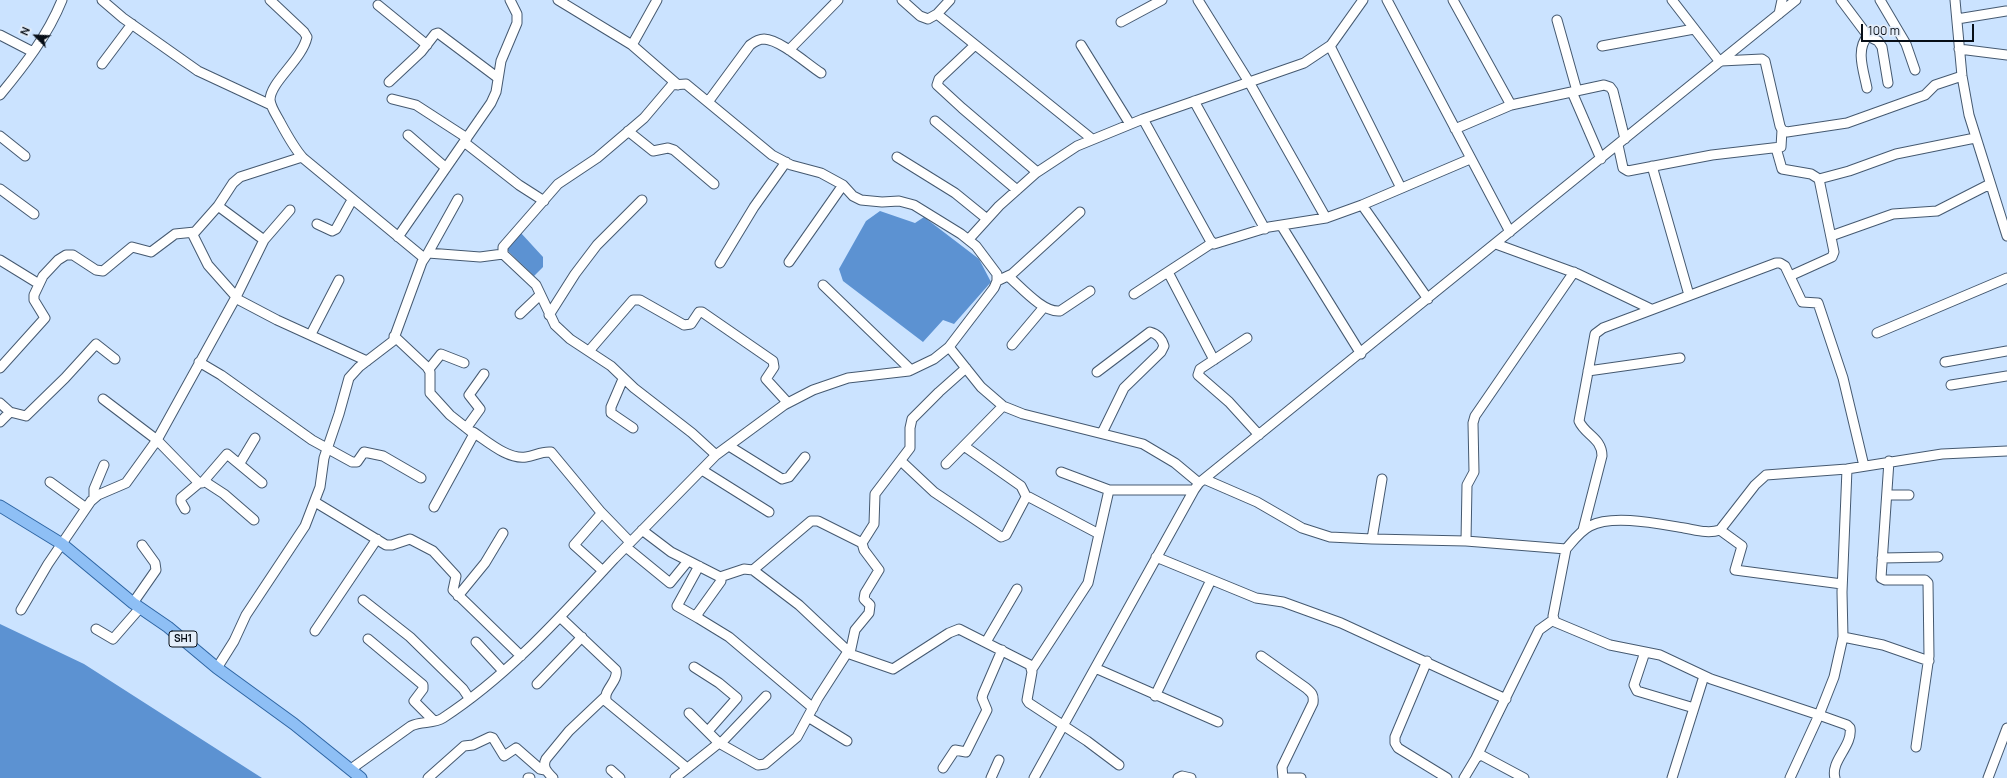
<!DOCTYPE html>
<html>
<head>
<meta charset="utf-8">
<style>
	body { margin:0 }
	#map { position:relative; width:2007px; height:778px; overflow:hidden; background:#cbe3ff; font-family:Manrope,sans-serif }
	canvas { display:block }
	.north { position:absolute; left:16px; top:16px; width:40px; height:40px; -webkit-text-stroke:3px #e5eefa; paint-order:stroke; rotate:294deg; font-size:11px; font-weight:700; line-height:16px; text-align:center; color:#070e17 }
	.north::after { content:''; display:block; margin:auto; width:14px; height:18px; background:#070e17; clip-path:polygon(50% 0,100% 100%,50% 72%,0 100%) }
	.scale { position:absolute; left:1861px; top:24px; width:113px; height:18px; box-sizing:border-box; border:2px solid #070e17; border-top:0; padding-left:5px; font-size:12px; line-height:14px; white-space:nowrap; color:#070e17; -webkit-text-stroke:3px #e5eefa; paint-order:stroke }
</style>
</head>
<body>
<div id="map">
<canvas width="2007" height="778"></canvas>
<div class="north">N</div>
<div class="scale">100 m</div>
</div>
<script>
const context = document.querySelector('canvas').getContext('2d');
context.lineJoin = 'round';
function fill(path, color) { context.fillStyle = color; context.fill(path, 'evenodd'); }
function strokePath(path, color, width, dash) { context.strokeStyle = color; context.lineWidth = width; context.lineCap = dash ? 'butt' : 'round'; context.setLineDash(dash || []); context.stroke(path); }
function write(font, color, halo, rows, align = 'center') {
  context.font = font + ' Manrope,sans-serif'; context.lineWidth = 3; context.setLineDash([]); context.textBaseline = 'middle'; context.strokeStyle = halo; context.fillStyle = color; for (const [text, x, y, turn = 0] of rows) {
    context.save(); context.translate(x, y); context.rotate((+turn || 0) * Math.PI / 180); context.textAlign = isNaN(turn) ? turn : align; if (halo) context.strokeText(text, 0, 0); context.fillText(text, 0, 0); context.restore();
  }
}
fill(new Path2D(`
	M880,211L915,223L924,217L979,259L991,282L954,324L943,320L923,342L843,281L839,269L866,221Z
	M521,233L543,257V267L534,276L506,249Z
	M0,624L84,664L262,778H0Z`), '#5c92d2');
const minor = new Path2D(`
	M102,0L123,18L198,71L271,105
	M270,0L304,32L307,37C302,60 270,82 270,100C271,108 277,116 280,122C287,135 294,148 303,158L424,258
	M558,0L632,45L678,85
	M902,0L920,16L928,19L937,14L950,0
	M1198,0L1249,82L1326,218
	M1387,0L1510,232
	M1453,0L1511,105
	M1672,0L1720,62
	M1841,0L1868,36L1878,41L1882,47L1888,83
	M1880,0L1906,44L1915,70
	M1955,0L1962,76L1969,115L2007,236
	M378,5L427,45
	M937,14L1092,139
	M1779,14L1782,0
	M1957,19L2006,11
	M1557,20L1577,91
	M1121,22L1162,0
	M0,35L33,52
	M632,45L657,0
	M975,45L939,79L937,85L962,108L1037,172
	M1081,45L1130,124
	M1330,46L1401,188
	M1602,46L1694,29
	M1959,49L2007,55
	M789,50L838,0
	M1721,61L1762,59L1765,61L1780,126L1782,130L1787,132L1847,123L1925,95L1935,85L1962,76
	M102,64L132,24
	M389,82L421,52L435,34L438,33L498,78
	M1867,88C1864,72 1855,49 1868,36
	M1572,92L1601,159
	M0,95C24,66 48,35 62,0
	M392,99L416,105L467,138
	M1194,101L1265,229
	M708,102L750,45C754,42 759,39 764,39C781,40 807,64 821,73
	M1143,119L1210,240L1214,244L1269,227L1326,218L1362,205L1470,159
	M935,121L1017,190
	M1455,129L1511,105L1604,85L1610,87L1613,91L1625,139
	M628,131L653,151L668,148L674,150L714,184
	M408,135L446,168
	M0,136L25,156
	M464,142L519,185L544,201
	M1618,145L1623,168L1628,171L1712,155L1781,147L1782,130
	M1776,148L1782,169L1811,174L1819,179L1834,252L1832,257L1790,276
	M897,157L955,193L987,219
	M1652,166L1689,295
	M1819,179L1849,171L1896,154L1975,138
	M0,189L34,214
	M1362,205L1428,299
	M218,206L264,240
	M317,224L332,231L336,229L352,200
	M1281,225L1361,354
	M192,233L208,265L239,300L277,320L367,361
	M1831,236L1893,214L1937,211L1990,184
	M398,237L491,103L496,92L501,61L517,23V14L510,0
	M969,239L999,206L1036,173L1077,146L1143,119L1304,63L1331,45L1363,0
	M1496,244L1578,274L1651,309
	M428,253L458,199
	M503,254V247L558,184L597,158L644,118L672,85L686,84L772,155L791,165L821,173L843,185L853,196L861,200L882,202L899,201L914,205L961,234L976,246L997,274V281L994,288L949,347L981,387L1003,406L1023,414L1143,444L1175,463L1199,483
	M0,260L39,284
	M789,262L843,185
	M720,263L754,207L786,162
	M1168,272L1214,360
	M1008,276C1021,287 1043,313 1060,311L1090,291
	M997,281L1012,274L1080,212
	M823,285L911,370
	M1134,294L1212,243
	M520,314L540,295
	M549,315L575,274L597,245L642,200
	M1877,333L2007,278
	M311,334L339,280
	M394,336L427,367L430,372V393L450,415L474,434L434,507
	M1247,338L1200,369L1198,375L1229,402L1259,435
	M1012,345L1044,307
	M589,351L633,300H640L684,325L691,324L699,312H702L773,361L774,367L766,379L788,403
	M199,362L221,375L312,440L352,462H357L364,452L383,456L421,478
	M1945,362L2007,351
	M0,368L45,318L34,300V295L43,276L58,260L66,255H73L96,270L103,271L132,247L151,252L175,234L195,232L218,206L233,183L240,177L302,157
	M429,369L441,354L464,363
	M1588,371L1680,358
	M1097,372L1150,332C1158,334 1162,339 1164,346L1161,352L1124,388L1102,433
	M623,379L611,407V413L633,428
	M1951,385L2007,376
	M103,399L157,440L199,483H202L227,454L262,483
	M0,403L10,412
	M0,422L10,412L26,416L65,378L96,344L115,359
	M467,427L480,409L469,395L484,374
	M473,432C487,441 508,460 526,457C535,456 541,451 551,452L600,511V515L574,545L603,571
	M729,446L782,479L789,477L805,457
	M964,446L1021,486L1027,498
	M901,461L934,492L1001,537L1006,535L1025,499L1029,497L1099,534
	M1889,461L1881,578L1885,580H1925L1928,583L1929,656L1916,747
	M240,463L255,438
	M946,464L1003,406
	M702,470L769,512
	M1061,472L1109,490H1194
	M1204,479L1257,502L1302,528L1330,537L1372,539L1466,541L1566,549C1573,541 1580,531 1590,526C1613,514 1659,524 1684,528C1696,530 1708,534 1720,530L1755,485L1766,475L1847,469L1942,454L2007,451
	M204,481L224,494L254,520
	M50,482L86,508
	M1887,495H1909
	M94,498V489L104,465
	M315,502L386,545H392L410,539L433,551L456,576L453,590L521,656
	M185,509L181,502V498L199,483
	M600,511L630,542
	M642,530L671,552L720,577L721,581L698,613V618L729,637L813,708
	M1583,530L1602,456C1602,438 1585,435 1579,421L1595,334L1603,328L1776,263H1780L1785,266L1802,302L1818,303L1843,378L1864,466
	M1720,530L1742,546L1735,570L1842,584
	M1372,539L1382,479
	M1466,541L1467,485L1474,472L1473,423L1475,416L1574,272
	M626,547L670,583L688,561
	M1566,549L1553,616L1555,622L1610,645L1660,655L1711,679L1819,715L1834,677L1843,637L1842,592L1847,469
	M1156,557L1256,598L1283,602L1341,623L1506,699
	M1882,558L1938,557
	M753,570L811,521H818L862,543
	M720,577L744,569L753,570L799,605L850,653
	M458,596L485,563L503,533
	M363,600L410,637L463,689L469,698
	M133,603L156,570L155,563L142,545
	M21,610L48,564L91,501L98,495L126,483L157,440L236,297L264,240L290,210
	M560,617L616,670C619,682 601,691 607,702L687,768
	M698,618L677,606L699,566
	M96,629L113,639L140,608
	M315,631L377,539
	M1843,637L1883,645L1929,661
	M368,639L423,685V689L414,701L434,721
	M476,642L503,671
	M986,642L1017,589
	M1645,652L1634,685L1637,691L1694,708
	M850,653L855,630L869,613L870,605L864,599L865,593L879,570L864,550L862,543L874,524L875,494L910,448V428L912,419L939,392L966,368
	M1261,656L1306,688C1312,693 1314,695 1313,703L1282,767L1283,778
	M1427,661L1395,737V743L1398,748L1447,778
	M694,667L719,683L737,698L708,731
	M217,668L234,641L246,615L305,526L320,487L324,458L339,414L349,378L359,367L393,341L422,262L428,253L480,257L503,254L536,285L555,325L570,339L611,366L634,388L692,433L716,455L784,405L813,390L848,378L909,371L934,359L949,347
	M1095,668L1218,722
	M1032,669L1088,583L1109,490
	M537,684L582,637
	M1155,696L1211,580
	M689,713L719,743
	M808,717L847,741
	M721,743L766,696
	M1476,758L1539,630L1553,620
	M943,768L955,750L966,752L987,710L982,698L983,694L1002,650
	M351,769L411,726C421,721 434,724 443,718C509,675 561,616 614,559C648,524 682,490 716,455
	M611,770L620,778
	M428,778L464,746L473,745L490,737L493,738L504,756L516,748L540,769L545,770
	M528,778H530
	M553,778C547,772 542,767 546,759L569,731L606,696
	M675,778L719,743L758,765L765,764L797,737L818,698L847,653L893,669L949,633L959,629L1030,665L1032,672L1027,700L1029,703L1087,741L1119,765
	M991,778L999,760
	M1034,778L1194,490L1199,483L1796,0
	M1178,778L1182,776L1191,778
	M1288,778H1301
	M1464,778L1476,758L1481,755L1524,778
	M1672,778L1704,676
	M1790,778L1819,715L1847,725L1850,728C1853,746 1830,761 1835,778
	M1988,778L2007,728`);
const major = new Path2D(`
	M0,506L62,544L133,603L168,627L217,668L294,724L361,778`);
strokePath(minor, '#455970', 11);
strokePath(major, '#2e65a3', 13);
strokePath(minor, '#fff', 9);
strokePath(major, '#8ebff5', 11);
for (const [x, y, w] of [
	[183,639,28]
]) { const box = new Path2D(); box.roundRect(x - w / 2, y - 8, w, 16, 3); context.fillStyle = '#e5eefa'; context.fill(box); strokePath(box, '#070e17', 1); }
write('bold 10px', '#070e17', null, [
	["SH1",183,639]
]);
</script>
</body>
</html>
